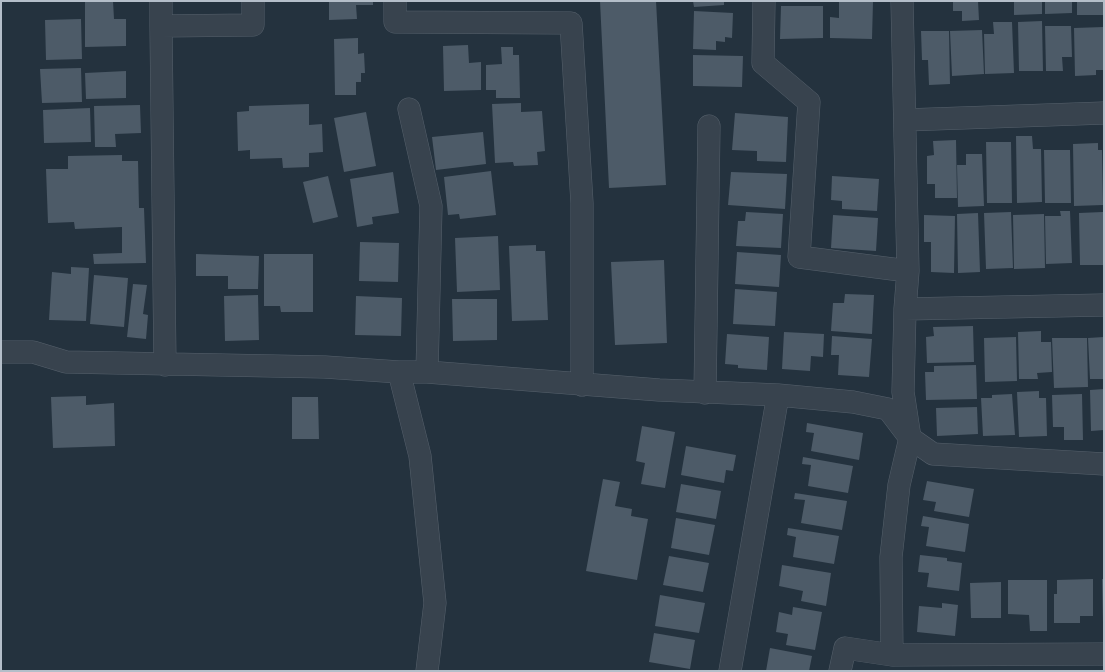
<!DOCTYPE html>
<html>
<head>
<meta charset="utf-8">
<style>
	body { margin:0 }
	#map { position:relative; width:1105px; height:672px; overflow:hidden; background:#24323e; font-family:"Fira Sans",sans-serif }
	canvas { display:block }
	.frame { position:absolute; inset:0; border:2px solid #b4bec9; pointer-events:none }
</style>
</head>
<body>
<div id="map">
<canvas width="1105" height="672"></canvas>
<div class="frame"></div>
</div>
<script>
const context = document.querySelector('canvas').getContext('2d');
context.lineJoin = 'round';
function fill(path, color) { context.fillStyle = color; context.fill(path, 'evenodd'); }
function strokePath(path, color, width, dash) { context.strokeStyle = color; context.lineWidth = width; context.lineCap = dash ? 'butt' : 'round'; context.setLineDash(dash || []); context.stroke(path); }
fill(new Path2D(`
	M113,1L114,19H126V46L85,47V2Z
	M329,1H373V5H356L357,19L329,20Z
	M600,1H656L666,185L609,188Z
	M693,1H724V5L694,7Z
	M953,1H978L979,20L962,21V11H953Z
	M1014,1H1042V14L1014,15Z
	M1045,1H1072V13L1045,14Z
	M1077,1H1104V15H1077Z
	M839,2H873L872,39L830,38V17L839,18Z
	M781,6H823V38L780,39Z
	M694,11L733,13L732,38L725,37V42L716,41V50L693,49Z
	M81,19L82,59L46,60L45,20Z
	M1042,21L1043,71H1019L1018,22Z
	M993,22H1012L1014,73L985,74L984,34H994Z
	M1045,26H1071L1072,57H1062L1063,71H1046Z
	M1104,27V70H1096V75L1075,76L1074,28Z
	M982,30L984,74L952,76L950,31Z
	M921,31H949L950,84L929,85L928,60H922Z
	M358,38V54L364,53L365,73H361V82H356V95H335L334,39Z
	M468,45L469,63L481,62V90L444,91L443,46Z
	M501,47H513V55H519L520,98H496V90H486V65L502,64Z
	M693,55L743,56L742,87L693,86Z
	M81,68L82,102L42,103L40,69Z
	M126,71V98L86,99L85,73Z
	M521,103V112L542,111L545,151L537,152L538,165L514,166L513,162L495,163L492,104Z
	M309,104V125L322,124L323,152L309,153V167L283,168L282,158L250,159V150L238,151L237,112L249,111V106Z
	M140,105L141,133L115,134L116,147H95L94,106Z
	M90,108L91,142L44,143L43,110Z
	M366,112L376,166L344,172L334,118Z
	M735,113L788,117L786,162L757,161V151L732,150Z
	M483,132L486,164L436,170L432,137Z
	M1016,136H1032L1033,149H1041L1042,202L1017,203Z
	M956,140L957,198H935V184H927V156L934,155L933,141Z
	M986,142H1011L1012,203H987Z
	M1098,143V150H1102L1103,205L1074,206L1073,144Z
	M1044,150H1070L1071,203H1045Z
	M966,154H982L984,206L958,207L957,165H966Z
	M122,155V161H138L139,208H144L146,263L94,264L93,254L122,253V227L75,229L74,222L48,223L46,169H68V156Z
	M491,171L496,215L460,219L459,214L448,215L444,177Z
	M393,172L399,213L372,217L373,224L357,227L350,179Z
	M731,172L787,174L785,209L728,205Z
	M328,176L338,217L313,223L303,182Z
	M832,176L879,179L877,211L842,209V201L831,200Z
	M1060,211H1070L1072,263L1046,264L1045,216H1061Z
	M746,212L783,214L781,248L736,246L738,221H745Z
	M1011,212L1013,268L986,269L984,213Z
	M1103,212L1104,265H1080L1079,213Z
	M978,213L980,272L958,273L957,214Z
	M1044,214L1045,268L1014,269L1013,215Z
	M833,215L878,218L876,251L831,248Z
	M924,215L955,216L954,273L931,272V242H924Z
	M498,236L500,290L457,292L455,238Z
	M360,242L399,243L398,282L359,281Z
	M536,245V251H545L548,320L512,321L509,246Z
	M737,252L781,255L779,287L735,284Z
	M196,254L259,256L258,289H228V276H196Z
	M264,254H313V312H281L280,306H264Z
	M664,260L667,343L615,345L611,262Z
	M71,267L89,268L86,321L49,320L52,272L71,274Z
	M94,275L128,278L124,327L90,324Z
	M133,284L147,285L143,314L148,315L146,339L127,337Z
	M735,289L777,292L775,326L733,324Z
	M845,294L874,295L872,334L831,331L833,303H844Z
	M258,295L259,340L225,341L224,296Z
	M356,296L402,298L401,336L355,335Z
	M452,299H497V340L453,341Z
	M973,326L974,362L927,363L926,337L934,336L933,327Z
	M1041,331V342H1051L1052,372L1037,373L1038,379H1019L1018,332Z
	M784,332L824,334L823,357L811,356L810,371L782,369Z
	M727,334L769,337L767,370L738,368V365L725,364Z
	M832,336L872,339L869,377L838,375L839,355H831Z
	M1016,337L1017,381L985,382L984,338Z
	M1104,337V379H1090L1088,338Z
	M1052,338H1087L1088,387L1054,388Z
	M976,365L977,399L926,400L925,372H934V366Z
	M1104,389V430L1091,431L1090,390Z
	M1039,391V398H1046L1047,436L1019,437L1017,392Z
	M1012,394L1015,435L983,436L981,398H992V395Z
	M1082,394L1083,440H1064V427H1053L1052,395Z
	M86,396V405L114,403L115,446L53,448L51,397Z
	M292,397H318L319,439H292Z
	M977,407L978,434L937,436L936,408Z
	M807,423L863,433L859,460L811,451L814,433L806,432Z
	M642,426L675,432L665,488L641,484L645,463L636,461Z
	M686,446L736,455L733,471L726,470L724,483L681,475Z
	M803,457L853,466L848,493L808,486L811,465L802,464Z
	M603,479L620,482L615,506L632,509L631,516L648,519L637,580L586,571Z
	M927,481L974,489L969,517L934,511L936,502L923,500Z
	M681,484L721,491L716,519L676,512Z
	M795,493L847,501L842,530L801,523L805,500L794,499Z
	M923,516L969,524L965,552L926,546L929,527L921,526Z
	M676,518L715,525L709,555L671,548Z
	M788,528L839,536L834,564L793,557L796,537L787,535Z
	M920,555L947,558V561L962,563L959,591L927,587L929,573L918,572Z
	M669,556L709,563L703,592L663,585Z
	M782,565L831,573L826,606L801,601L803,591L779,586Z
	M1093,579V616H1080V623H1054V594H1057V580Z
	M1102,579H1104V623H1103Z
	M1008,580H1047V631H1030L1029,615L1008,614Z
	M1001,582V618H971L970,583Z
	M660,595L705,603L699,633L655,626Z
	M942,603L958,605L955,636L917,632L919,606L942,608Z
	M793,607L822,612L815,650L786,645L788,634L776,632L779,612L792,615Z
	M654,633L695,640L690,669L649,662Z
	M770,648L812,656L809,671H766Z`), '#4d5b68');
const street = new Path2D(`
	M161,1V26
	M395,1V22L571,23L582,203V385
	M764,1L763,63L809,102L799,257L908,271
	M409,109L431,206L427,372
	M905,120L1104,113
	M905,309L1104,305
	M1,352H33L66,362L325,367L399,372H427L659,390L778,395L853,402L888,409L910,438L933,454L1104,464
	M165,365L161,26L253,25V1
	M399,372L420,456L435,603L427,671
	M705,393L709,126
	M892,655L891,557L899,485L910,438L903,392L905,309L908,271L902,1
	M730,671L778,395
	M840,671L845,648L892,655L1104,654`);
strokePath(street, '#56616c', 23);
strokePath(street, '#38434e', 22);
</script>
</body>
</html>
